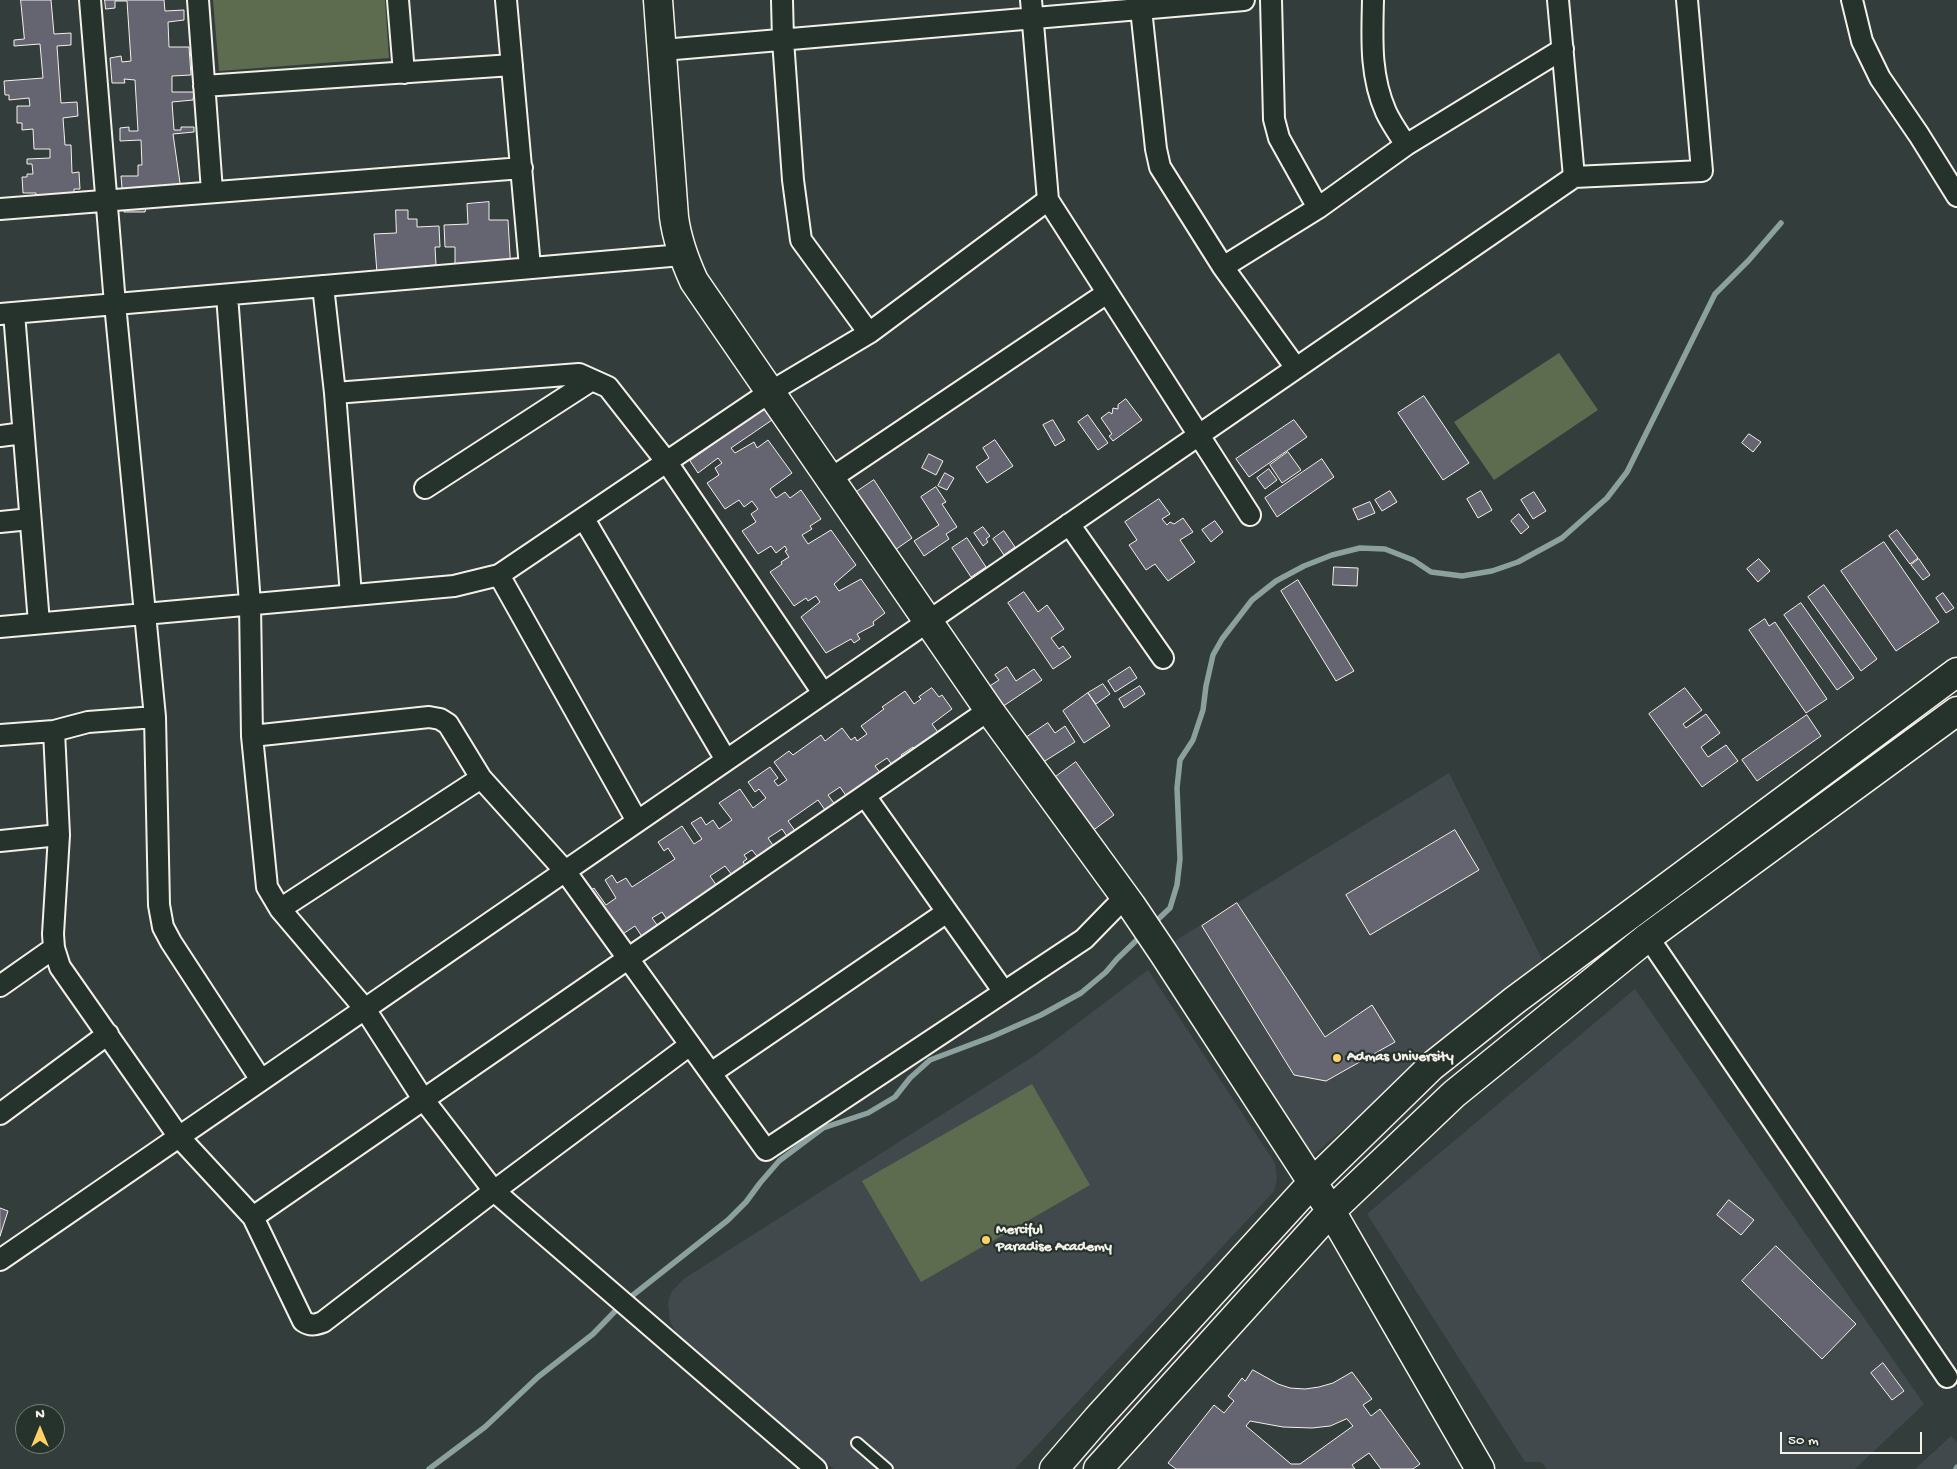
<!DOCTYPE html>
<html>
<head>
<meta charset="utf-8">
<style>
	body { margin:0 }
	#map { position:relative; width:1957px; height:1469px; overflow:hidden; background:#333d3b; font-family:"Gochi Hand",sans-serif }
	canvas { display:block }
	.north { position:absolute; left:15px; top:1404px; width:50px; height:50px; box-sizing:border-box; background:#26332d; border:1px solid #787f78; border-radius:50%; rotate:0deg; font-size:14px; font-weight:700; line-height:20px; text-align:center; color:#f4f1e8 }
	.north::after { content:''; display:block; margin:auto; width:18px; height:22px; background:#ffd166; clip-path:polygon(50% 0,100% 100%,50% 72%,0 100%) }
	.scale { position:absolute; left:1780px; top:1432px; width:142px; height:22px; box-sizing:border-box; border:2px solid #f4f1e8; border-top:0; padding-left:6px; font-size:15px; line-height:18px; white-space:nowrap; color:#f4f1e8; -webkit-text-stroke:4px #26332d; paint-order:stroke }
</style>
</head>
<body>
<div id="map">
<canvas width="1957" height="1469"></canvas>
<div class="north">N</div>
<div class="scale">50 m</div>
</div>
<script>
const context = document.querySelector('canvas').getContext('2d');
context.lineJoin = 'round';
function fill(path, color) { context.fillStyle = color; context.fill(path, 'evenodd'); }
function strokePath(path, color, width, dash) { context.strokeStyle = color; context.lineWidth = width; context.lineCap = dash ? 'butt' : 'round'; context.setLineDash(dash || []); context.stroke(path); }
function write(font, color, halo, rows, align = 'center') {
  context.font = font + ' "Gochi Hand",sans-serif'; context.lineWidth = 4.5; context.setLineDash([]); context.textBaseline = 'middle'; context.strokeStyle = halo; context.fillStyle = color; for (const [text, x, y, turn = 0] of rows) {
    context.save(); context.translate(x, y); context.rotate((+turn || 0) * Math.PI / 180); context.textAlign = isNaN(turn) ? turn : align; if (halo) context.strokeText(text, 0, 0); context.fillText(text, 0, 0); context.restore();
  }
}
fill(new Path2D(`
	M1449,773L1542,959L1311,1157L1173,942Z
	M1148,970L1275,1163L1277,1179L1274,1191L1264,1202L1015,1469H834L677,1335L670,1321L668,1302L672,1291L685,1278L1034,1056Z
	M1635,989L1924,1404L1855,1469H1547L1541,1462H1525L1367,1214Z
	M1951,1436L1957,1442V1469H1915Z`), '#42494c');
fill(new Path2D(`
	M213,0H385L389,58L219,71Z
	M1559,353L1598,410L1494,480L1454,422Z
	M1032,1084L1090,1185L921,1282L862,1181Z`), '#5d6c4e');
strokePath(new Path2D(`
	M1152,925L1170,908L1177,885L1180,859L1177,788L1180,760L1193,740L1203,710L1206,686L1213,655L1222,639L1252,600L1276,581L1304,566L1332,555L1360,548L1385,549L1413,560L1431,572L1462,576L1492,571L1518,562L1562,538L1607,498L1627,472L1715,294L1749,260L1781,223
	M429,1469L485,1427L538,1377L593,1334L623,1303L728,1220L746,1202L760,1183L779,1161L823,1128L868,1113L895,1097L910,1078L930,1060L991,1037L1041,1015L1081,993L1106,972L1117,959L1142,935
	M1956,1469L1957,1467`), '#8ca09d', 5.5);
const building = new Path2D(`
	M21,0H51L54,34L71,33V45L57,46L61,103L77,102L78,116L63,118L65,145H71L72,173L79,172L80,189H74V204H69V215L43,216V207H36V193H23L22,177H27V174H33L32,164H27V159L50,158V149H34L33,129L22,130V123H17V106H30L29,98L9,100V95H5L4,81L43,78L40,44L14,46V40L24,39Z
	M105,0H164L165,11L184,10V20L168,22L169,47H189L191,75L172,76V92H194L193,100L172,102L174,130H181V127H194V132L173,134L183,204L146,208L145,212H124L121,176H138V165H142L141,140L120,141V128L129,127V131H138L135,80L124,79L125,83H112L110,58L121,56L122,62L131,61L127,1H115V8L106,9Z
	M489,202V220H508L511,272L472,264H455V247H445L444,225L468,224L467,204Z
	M396,210H408V219H417V227L439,226L440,247H435L436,265L424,266L425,285L378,286L374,234L396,233Z
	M1424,396L1469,463L1443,480L1398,413Z
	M1126,399L1142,420L1113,441L1109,436L1112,434L1101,418L1109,412L1112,414L1113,408L1118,409V405Z
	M764,409L772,420L731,448L735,453L754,442L757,448L768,440L792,473L770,489L776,498L785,492L790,498L801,490L821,519L810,526L812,529L802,535L808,544L831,530L856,565L834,584L839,591L861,579L885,613L873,622L874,625L857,634L860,639L854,643L851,639L826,653L801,617L820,602L816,596L808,601L806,598L794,606L770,572L782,564L781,562L789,557L785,551L787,550L785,546L776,553L771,546L758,554L742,531L756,522L751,514L758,509L752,501L744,507L739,500L725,509L707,483L719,475L715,468L722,463L718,458L698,473L690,461Z
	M1088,415L1108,443L1098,450L1078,422Z
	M1053,420L1065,440L1055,446L1043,425Z
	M1294,420L1307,437L1249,477L1236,459Z
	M1749,434L1761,442L1753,452L1742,443Z
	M995,440L1013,466L987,483L976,467L989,458L983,448Z
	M1288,452L1301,470L1282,483L1270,465Z
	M929,454L943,461L936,475L922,468Z
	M1322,459L1334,477L1277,517L1265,498Z
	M1269,469L1277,480L1265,489L1257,478Z
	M945,473L954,478L947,490L938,486Z
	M874,480L912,538L888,555L849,497Z
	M936,487L946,502L942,504L957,527L946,534L949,539L924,556L914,541L939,525L921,497Z
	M1390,491L1397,502L1382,511L1375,500Z
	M1481,491L1492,510L1478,518L1467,499Z
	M1534,492L1546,511L1533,519L1521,500Z
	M1159,499L1170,514L1162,519L1167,525L1170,522L1174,524L1183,518L1193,532L1180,540L1195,562L1168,581L1155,564L1146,570L1129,545L1137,540L1125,522Z
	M1370,502L1375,513L1358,520L1353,509Z
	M1519,514L1529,527L1521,534L1511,521Z
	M1215,521L1223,532L1211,542L1202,530Z
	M983,527L990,536L986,539L988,542L983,546L974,533Z
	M1897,530L1918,558L1910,564L1889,536Z
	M1004,531L1015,547L1004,555L993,539Z
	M967,538L986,567L971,577L952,548Z
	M1884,542L1939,622L1896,651L1841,571Z
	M1759,559L1770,571L1758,582L1747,569Z
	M1919,559L1930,575L1923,580L1911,565Z
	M1334,567L1358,568L1357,586L1333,585Z
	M1298,580L1354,671L1336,681L1281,591Z
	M1824,585L1877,659L1861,671L1808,597Z
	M1024,592L1038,612L1047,605L1064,629L1051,638L1059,649L1063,646L1071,657L1053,669L1008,603Z
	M1943,593L1954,608L1946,613L1936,598Z
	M1801,603L1854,678L1837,690L1784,615Z
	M1765,619L1769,626L1775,622L1827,699L1806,713L1749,630Z
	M1007,667L1016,681L1034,669L1042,680L999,709L985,689L999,680L995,675Z
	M1130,667L1137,678L1115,692L1108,681Z
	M1103,684L1110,694L1096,704L1088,693Z
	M1140,686L1145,694L1124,708L1119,699Z
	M932,688L939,697L942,695L952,709L932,724L940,735L918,754L913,747L901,755L904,759L893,766L887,758L875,766L884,778L847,797L840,787L828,795L841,813L832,820L818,800L788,821L801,839L793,845L782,829L768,838L781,857L760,860L752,850L744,855L747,859L743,862L752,875H732L725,866L710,876L721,892L674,930L662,912L652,918L663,933L647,944L635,926L615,939L585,894L594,888L606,905L616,898L605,880L612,875L617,883L626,878L632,887L675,859L668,848L664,851L658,842L682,826L694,844L702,839L691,823L701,817L706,825L713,820L719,829L732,820L719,803L740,789L753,808L766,798L759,789L755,792L748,782L770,767L778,778L774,781L778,786L787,780L774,762L789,751L793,755L821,735L825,741L842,728L851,740L855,737L857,741L867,734L861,726L884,709L882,707L905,691L914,704L921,699L919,697Z
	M1685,688L1702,710L1683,724L1686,728L1706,714L1720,733L1701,747L1708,757L1726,745L1738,761L1702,787L1649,714Z
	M1088,693L1110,726L1084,743L1063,711Z
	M1807,715L1821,736L1757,781L1742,760Z
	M1048,723L1055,733L1065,726L1075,742L1037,766L1021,741Z
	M1076,762L1114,815L1088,834L1050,781Z
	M1455,830L1479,870L1370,935L1346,895Z
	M1237,903L1325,1037L1372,1005L1395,1042L1326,1081L1294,1075L1202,926Z
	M1729,1200L1754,1220L1741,1235L1717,1215Z
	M0,1208L8,1211L0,1236Z
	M1776,1246L1856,1324L1822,1359L1742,1281Z
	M1883,1363L1904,1391L1892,1400L1871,1373Z
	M1253,1370L1278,1384L1290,1388L1305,1389L1319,1387L1333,1383L1352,1372L1372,1399L1363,1405L1371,1416L1380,1409L1420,1464L1413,1469H1381L1369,1453L1352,1465L1355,1469H1176L1168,1463L1214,1405L1224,1413L1234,1401L1228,1396L1242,1378L1245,1381ZM1347,1419L1353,1426L1300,1464H1291L1246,1426L1250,1421L1283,1427L1312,1428L1330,1426Z`);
fill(building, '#656572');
strokePath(building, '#f4f1e8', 1);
const lane = new Path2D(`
	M857,1443L887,1469`);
const street = new Path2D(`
	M90,0L115,304L155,717L159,905L163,927L171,942L261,1080
	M198,0L212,191
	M398,0L404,73
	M506,0L530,267
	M782,0L783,40L793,180L801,240L869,333
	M1031,0L1048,200L1250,515
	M1271,0L1274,119L1279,138L1318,208
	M1373,0C1372,39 1370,76 1386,112C1391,123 1399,134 1406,145
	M1558,0L1574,177
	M1852,0L1862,41L1880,78L1919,135L1957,196
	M1141,9L1156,149L1160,167L1223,267L1296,368
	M663,50L1244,0
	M204,86L512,65
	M0,209L522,168
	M1223,267L1318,208L1406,145L1563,49
	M323,286L335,393L351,595
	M227,295L250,604L252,736L267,887L280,909L365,1009L423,1099L494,1191L816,1469
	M14,313L39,623
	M0,314L682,255
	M335,393L579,374L608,387L666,461L823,693
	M0,436L23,433
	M830,479L1107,293
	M425,488L592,380
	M584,519L726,760
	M0,522L30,519
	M1069,524L1163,658
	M499,575L637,821
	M0,627L454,586L499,575L770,392L869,333L1048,200
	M54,731L59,835L53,934L54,948L60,967L179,1137L253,1217L303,1321C310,1326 315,1325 323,1322L494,1191L690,1045
	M0,735L54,731L88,722L155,717
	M252,736L429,717L440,719L448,724L481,778L565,871L766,1150L1084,939L1124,898
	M865,796L1004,992
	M0,841L59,835
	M280,909L481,778
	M1648,937L1947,1377
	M0,986L54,948
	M711,1073L947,912
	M0,1114L108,1034
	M253,1217L989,710
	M0,1260L1574,177L1702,171L1687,0`);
const secondary = new Path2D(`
	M658,0L674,217C677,240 684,259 694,281L989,710L1131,905L1164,954L1331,1211L1480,1469
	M1054,1469L1097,1419L1312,1183L1432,1066L1515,1000L1957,672
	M1098,1469L1331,1211L1454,1094L1648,937L1957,711`);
strokePath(lane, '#f4f1e8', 14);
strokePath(street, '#f4f1e8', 24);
strokePath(secondary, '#f4f1e8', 31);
strokePath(lane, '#26332d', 10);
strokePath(street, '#26332d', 20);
strokePath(secondary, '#26332d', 28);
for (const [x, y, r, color] of [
	[1337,1058,5,"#ffd166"],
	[986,1240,5,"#ffd166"]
]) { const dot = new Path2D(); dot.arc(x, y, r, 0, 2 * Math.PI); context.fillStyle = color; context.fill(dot); strokePath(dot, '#26332d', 2); }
write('bold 15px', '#f4f1e8', '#26332d', [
	["Admas University",1347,1058],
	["Merciful",996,1231],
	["Paradise Academy",996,1248]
], 'left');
</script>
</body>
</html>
